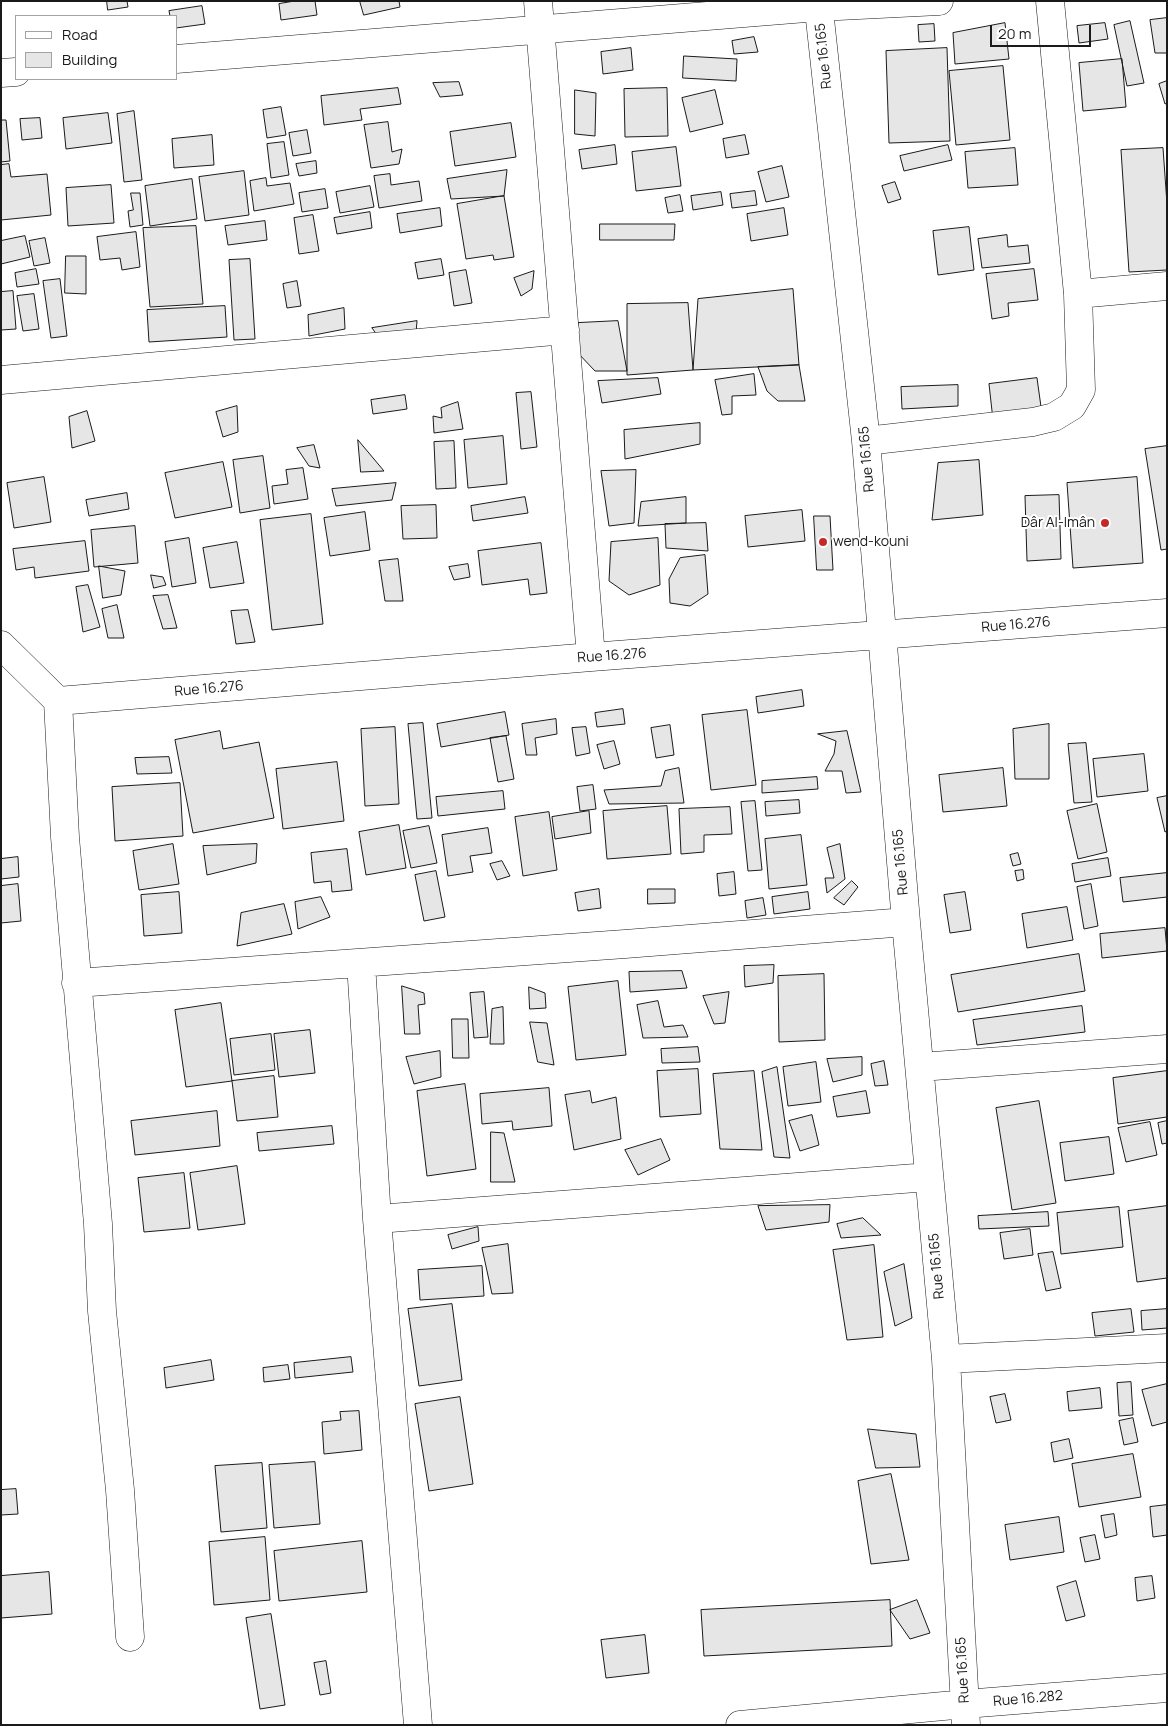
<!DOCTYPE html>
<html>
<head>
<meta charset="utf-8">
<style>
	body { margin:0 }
	#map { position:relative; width:1168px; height:1726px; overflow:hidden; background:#fff; font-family:Manrope,sans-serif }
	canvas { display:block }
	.frame { position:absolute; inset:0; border:2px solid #1a1a1a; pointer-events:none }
	.legend { position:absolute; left:15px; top:15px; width:162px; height:65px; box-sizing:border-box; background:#fff; border:1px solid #a3a3a3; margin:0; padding:6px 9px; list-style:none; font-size:15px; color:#1a1a1a }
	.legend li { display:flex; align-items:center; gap:10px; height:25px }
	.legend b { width:25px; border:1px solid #a3a3a3 }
	.scale { position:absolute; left:990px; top:25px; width:101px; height:22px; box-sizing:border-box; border:2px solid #1a1a1a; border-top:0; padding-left:6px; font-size:15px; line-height:18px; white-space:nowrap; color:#1a1a1a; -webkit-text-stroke:4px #fff; paint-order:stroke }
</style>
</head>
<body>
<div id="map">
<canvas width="1168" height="1726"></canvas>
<div class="frame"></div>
<ul class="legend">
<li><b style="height:6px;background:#fff"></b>Road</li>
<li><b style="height:14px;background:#e6e6e6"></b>Building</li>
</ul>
<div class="scale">20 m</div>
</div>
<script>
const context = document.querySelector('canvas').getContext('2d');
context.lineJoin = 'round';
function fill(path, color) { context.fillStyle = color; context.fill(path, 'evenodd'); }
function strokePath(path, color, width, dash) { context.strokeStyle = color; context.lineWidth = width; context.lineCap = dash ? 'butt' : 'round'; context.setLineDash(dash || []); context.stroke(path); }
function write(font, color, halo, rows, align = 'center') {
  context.font = font + ' Manrope,sans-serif'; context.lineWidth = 4; context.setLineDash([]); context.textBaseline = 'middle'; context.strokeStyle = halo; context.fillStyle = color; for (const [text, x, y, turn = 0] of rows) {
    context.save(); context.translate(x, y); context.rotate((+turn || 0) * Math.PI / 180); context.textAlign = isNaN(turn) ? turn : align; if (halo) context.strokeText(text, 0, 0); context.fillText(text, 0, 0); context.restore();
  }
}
const building = new Path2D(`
	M107,1H127L128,7L108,10Z
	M295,1H315L317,15L281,20L279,4Z
	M360,1H399L400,7L364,15Z
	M202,6L205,24L176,28V16H170L169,11Z
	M1167,18V53H1155L1150,20Z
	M1130,21L1144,83L1127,86L1114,25Z
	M1005,23L1009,59L955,64L953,33Z
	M1105,23L1108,39L1079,43L1077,26Z
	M934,24L935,41L919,42L918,25Z
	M754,37L758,52L734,54L732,41Z
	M631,48L633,70L603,74L601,52Z
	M947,48L950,141L889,143L886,51Z
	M684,56L737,59L736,81L683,78Z
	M1122,59L1126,107L1083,111L1079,63Z
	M1003,66L1010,140L956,145L949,71Z
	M1167,81V103L1165,104L1159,84Z
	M459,82L463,95L440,97L433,83Z
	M398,88L401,104L360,109L362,120L324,125L321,96Z
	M667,88L668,136L625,137L624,89Z
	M575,90L596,93L595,136L575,134Z
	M715,90L723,124L690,132L682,98Z
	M281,107L286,135L267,138L263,110Z
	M134,111L142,180L124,182L117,114Z
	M108,113L112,143L66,149L63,118Z
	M40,118L42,138L22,140L20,119Z
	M1,120H6L10,161L1,162Z
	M388,122L392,152L402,149L399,164L371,168L364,125Z
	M511,123L516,157L455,166L450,132Z
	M307,130L311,153L293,156L289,133Z
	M212,135L214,165L174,168L172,139Z
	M745,135L749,154L726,158L723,139Z
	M284,142L289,175L271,178L267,144Z
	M615,145L617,164L582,169L579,150Z
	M948,145L952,160L904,171L900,156Z
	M676,147L681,186L636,191L632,152Z
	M1015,148L1018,185L968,188L965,152Z
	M1163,148L1167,204V270L1129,272L1121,150Z
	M316,161L317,173L299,176L296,164Z
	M9,164L11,177L47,174L51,215L1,220V165Z
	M782,166L789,197L766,202L758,172Z
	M507,170L504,196L451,199L447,179Z
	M244,171L249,215L205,221L199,177Z
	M390,174L391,185L419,181L422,201L379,208L374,176Z
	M266,178L267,186L290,183L294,204L254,211L250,181Z
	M192,179L197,219L150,226L145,186Z
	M895,182L901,199L888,203L882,186Z
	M111,185L114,223L68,226L66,188Z
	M370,186L374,207L340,213L336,192Z
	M325,189L328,208L302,212L299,193Z
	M755,191L757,205L732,208L730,194Z
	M721,192L723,205L693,210L691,196Z
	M131,193H140L143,225L130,227L128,211L133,210Z
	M680,195L683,211L668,213L665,198Z
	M504,196L514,257L494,260L493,255L466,259L457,204Z
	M440,208L442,226L400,233L397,214Z
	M784,208L788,235L751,241L747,214Z
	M370,212L372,228L337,234L334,218Z
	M313,215L319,251L299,254L294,218Z
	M265,221L267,240L228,245L225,226Z
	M600,224H675L674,240H600Z
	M196,226L203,304L150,307L143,228Z
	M969,227L974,270L938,275L933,231Z
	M136,232L140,267L122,270L120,258L100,260L97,237Z
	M1007,235L1008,247L1028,245L1030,263L982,268L978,239Z
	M25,236L30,257L1,264V241Z
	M45,238L50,263L34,266L29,241Z
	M66,256H86V294L65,293Z
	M250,259L255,339L234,340L229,260Z
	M441,259L444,275L418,279L415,263Z
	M36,269L39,284L17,287L15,273Z
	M1034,269L1038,300L1008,303L1009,316L992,319L986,274Z
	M466,270L472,303L454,306L449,273Z
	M534,271L532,289L521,296L514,278Z
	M60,279L67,336L51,338L43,281Z
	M297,281L301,306L287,308L283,284Z
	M793,289L799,365L693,370L698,299Z
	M13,291L16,329L1,330V292Z
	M34,294L39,329L23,331L17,296Z
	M688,303L693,370L627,375V304Z
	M225,306L227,337L149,342L147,310Z
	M344,308L345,329L309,336L308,315Z
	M417,321L416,333L385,346L372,328Z
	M618,321L627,371H595L576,351L578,323Z
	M799,365L805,401H778L767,391L758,367Z
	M754,374L756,395L732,396V414L722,415L715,380Z
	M658,378L661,394L602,403L598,381Z
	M1037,378L1042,414L993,420L989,384Z
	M958,385V406L902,409L901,387Z
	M531,392L537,447L521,449L516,393Z
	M405,395L407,409L373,414L371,400Z
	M458,402L463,429L434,433L433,416L442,418L441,408Z
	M237,406L238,432L223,437L216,412Z
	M87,411L95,441L72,448L69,417Z
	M700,423V444L625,459L624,430Z
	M503,436L507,484L468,488L464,440Z
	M358,440L384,471L361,472Z
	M454,441L456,488L436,489L434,442Z
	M314,445L320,468L309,466L297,448Z
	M1167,446V549L1161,550L1145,449Z
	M263,456L270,508L240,513L233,460Z
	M979,460L983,515L932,520L938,463Z
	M223,462L232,507L175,518L165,473Z
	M303,468L308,499L274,504L272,486L288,484L286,470Z
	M636,470L634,523L609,526L601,471Z
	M44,477L51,522L14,528L7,483Z
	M1137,477L1143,563L1073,568L1067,483Z
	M396,483L392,500L336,506L332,489Z
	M127,493L129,509L89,516L86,500Z
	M1059,495L1061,559L1027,561L1025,496Z
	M525,497L528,513L473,521L471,506Z
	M686,497V523L638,526L641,502Z
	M436,505L437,538L403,539L401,506Z
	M802,510L805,541L748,547L745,516Z
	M365,512L370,550L330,556L324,518Z
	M311,514L323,624L272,630L260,520Z
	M814,516H830L833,570H817Z
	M706,523L708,551L666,548L665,524Z
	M135,526L138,563L94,567L91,530Z
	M189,538L196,583L172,587L165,542Z
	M658,538L660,585L629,595L609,581L611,542Z
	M85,541L89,571L35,578L34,567L16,570L13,549Z
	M237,542L244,583L210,588L203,548Z
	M541,543L547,593L530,595L528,579L482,585L478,551Z
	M705,555L708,594L690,606L670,603L669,579L680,558Z
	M398,559L403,601H385L379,561Z
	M468,564L470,577L454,580L449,567Z
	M99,566L125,571L121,595L103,598Z
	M151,575L163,577L166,585L154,588Z
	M88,585L100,627L83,632L76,587Z
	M168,595L177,628L163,629L153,596Z
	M117,605L124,638H108L102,609Z
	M248,610L255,642L236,644L231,611Z
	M802,690L804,706L758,713L756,697Z
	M623,709L625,724L597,727L595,713Z
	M747,710L756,785L711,790L702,715Z
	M505,712L509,735L441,747L437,724Z
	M556,719L557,734L535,738L537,755H526L522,724Z
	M423,723L432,818L417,819L408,724Z
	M1049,724V779H1015L1013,729Z
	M670,725L674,755L656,758L651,728Z
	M395,727L399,804L365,806L361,729Z
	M586,727L590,753L576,756L572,728Z
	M220,731L223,749L259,742L274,818L193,833L175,740Z
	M847,731L861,792L846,793L842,771H825L834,754L836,741L818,734Z
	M506,736L514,779L498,782L490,738Z
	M614,741L620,764L604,769L597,745Z
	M1086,743L1092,802L1074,803L1068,744Z
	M1144,754L1148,791L1097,797L1093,759Z
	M169,757L172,773L137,774L135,758Z
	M337,762L344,821L283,829L276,769Z
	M679,768L684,803L609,804L604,790L661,786L665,771Z
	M1003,768L1007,806L943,812L939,775Z
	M817,777L818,789L762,793V781Z
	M180,783L183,836L115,841L112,787Z
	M593,785L596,809L580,811L577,787Z
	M503,791L505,809L438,816L436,797Z
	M1167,796V831L1165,832L1157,798Z
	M799,800L800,813L766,816L765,802Z
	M755,801L762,870L748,871L741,802Z
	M1097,804L1107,852L1078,859L1067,811Z
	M667,806L671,854L607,859L603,811Z
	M730,807L732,834L704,835V852L681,854L679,809Z
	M589,811L591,833L555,839L552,817Z
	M549,812L557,870L523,876L515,817Z
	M399,825L406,868L366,875L359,832Z
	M429,826L437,863L411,868L403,831Z
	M488,828L492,853L470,856L473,872L448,876L442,835Z
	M801,835L807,885L769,889L765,839Z
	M173,844L179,884L139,890L133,851Z
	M257,844L256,863L207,875L203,846Z
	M840,844L845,879L827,893L825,878H834L827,848Z
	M347,849L352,890L332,892L331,881L314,883L311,853Z
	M1018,853L1021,864L1013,866L1010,855Z
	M18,857L19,877L1,879V859Z
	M1108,858L1111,876L1075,882L1072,864Z
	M502,861L510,876L497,880L490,864Z
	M1023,870L1024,879L1017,881L1015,871Z
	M436,871L445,917L424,921L415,875Z
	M734,872L736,894L719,896L717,874Z
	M1167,873V897L1123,902L1120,878Z
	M852,881L858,887L844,905L834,898Z
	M18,884L21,921L1,923V886Z
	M1091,884L1098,926L1084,929L1077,887Z
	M599,889L601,908L578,911L575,893Z
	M648,889H675V903L648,904Z
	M179,892L182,933L144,936L141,895Z
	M808,892L810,909L774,914L772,897Z
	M965,892L971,930L950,933L944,895Z
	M321,897L330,917L298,929L295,902Z
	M763,898L766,915L747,918L745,901Z
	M284,904L292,934L237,946L241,913Z
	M1067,907L1073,940L1027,948L1022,914Z
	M1165,928L1167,951L1102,958L1100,934Z
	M1079,954L1085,991L958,1012L951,975Z
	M774,965L773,983L745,987L744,966Z
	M682,971L687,988L630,992L629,972Z
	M824,974L825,1040L779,1042L778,976Z
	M618,981L626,1055L576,1060L568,987Z
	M402,986L424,993L425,1004L418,1005L420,1034H405Z
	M529,987L545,993L546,1008L530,1009Z
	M484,992L488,1037L474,1038L470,993Z
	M729,992L725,1023L714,1024L703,996Z
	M658,1001L664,1027L683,1025L688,1037L643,1038L637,1005Z
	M221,1003L232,1081L186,1087L175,1010Z
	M1082,1006L1085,1032L977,1045L973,1020Z
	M503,1007L504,1044H490L492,1009Z
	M452,1019H468L469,1058H453Z
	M530,1022L547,1023L554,1065L538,1062Z
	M310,1030L315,1073L279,1077L274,1034Z
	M271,1034L275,1070L234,1075L230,1039Z
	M698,1047L700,1062L662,1063L661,1049Z
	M440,1051L441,1077L414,1084L406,1057Z
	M862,1057V1075L833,1082L827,1059Z
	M884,1061L888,1085L875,1086L871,1064Z
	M816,1062L821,1102L788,1106L783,1067Z
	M777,1067L790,1158L774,1157L762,1072Z
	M698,1069L701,1114L660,1117L657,1071Z
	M754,1071L762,1150L720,1149L713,1074Z
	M1167,1071V1117L1118,1124L1113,1078Z
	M274,1076L278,1117L237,1121L232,1081Z
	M465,1084L476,1169L427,1176L417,1091Z
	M549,1088L552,1126L513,1130L512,1121L482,1124L480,1094Z
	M590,1091L592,1103L616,1097L621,1139L574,1150L565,1095Z
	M866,1091L870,1113L837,1117L833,1097Z
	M1039,1101L1056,1203L1012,1210L996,1108Z
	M217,1111L220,1146L135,1155L131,1121Z
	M812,1115L819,1145L800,1151L789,1121Z
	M1167,1121V1143L1162,1144L1158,1123Z
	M1150,1122L1157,1155L1126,1162L1118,1128Z
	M332,1126L334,1144L259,1151L257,1133Z
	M491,1132L504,1133L515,1182H491Z
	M1109,1137L1114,1174L1065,1181L1060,1143Z
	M661,1139L670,1160L638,1175L625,1150Z
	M237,1166L245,1224L198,1230L190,1173Z
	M184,1173L190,1228L144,1232L138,1178Z
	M830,1205L829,1222L766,1230L758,1206Z
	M1167,1206V1278L1137,1282L1128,1211Z
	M1119,1207L1123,1247L1061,1254L1057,1213Z
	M1048,1212L1049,1226L979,1229L978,1216Z
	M863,1218L881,1235L841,1238L837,1224Z
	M478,1227L479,1241L452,1249L448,1235Z
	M1030,1229L1033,1255L1004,1259L1000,1233Z
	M508,1244L513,1293L492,1294L482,1248Z
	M874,1245L883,1337L847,1340L833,1250Z
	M1053,1252L1061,1288L1046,1291L1038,1254Z
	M904,1264L912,1318L895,1326L884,1272Z
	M482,1266L484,1296L420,1300L418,1270Z
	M452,1304L462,1380L419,1386L408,1309Z
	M1131,1309L1134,1332L1095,1336L1092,1313Z
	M1167,1309V1328L1142,1330L1141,1311Z
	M351,1357L353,1372L295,1378L294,1363Z
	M211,1360L214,1380L166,1388L164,1368Z
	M288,1365L290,1379L264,1382L263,1368Z
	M1131,1382L1133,1415L1119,1416L1117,1383Z
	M1167,1384V1422L1152,1426L1142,1390Z
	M1100,1388L1102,1408L1069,1411L1067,1392Z
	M1005,1394L1011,1420L996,1423L990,1397Z
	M460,1397L473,1484L429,1491L415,1404Z
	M359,1411L362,1450L324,1454L322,1422L341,1420L340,1412Z
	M1133,1418L1138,1442L1124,1445L1119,1421Z
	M868,1429L916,1434L920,1467L876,1468Z
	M1069,1439L1073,1458L1054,1462L1051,1443Z
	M1133,1454L1141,1497L1079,1507L1072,1464Z
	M315,1462L320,1524L274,1528L269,1465Z
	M262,1463L267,1528L221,1532L215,1466Z
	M891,1474L909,1560L871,1564L858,1481Z
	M16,1489L18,1514L1,1515V1490Z
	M1167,1505V1535L1153,1537L1150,1507Z
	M1114,1514L1117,1535L1105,1538L1101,1516Z
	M1059,1517L1064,1552L1010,1560L1005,1525Z
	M1095,1535L1100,1559L1085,1562L1080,1538Z
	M265,1537L270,1600L214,1605L209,1542Z
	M362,1541L367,1592L279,1601L274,1551Z
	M49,1572L52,1614L1,1618V1576Z
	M1152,1576L1155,1598L1137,1601L1135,1578Z
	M1076,1581L1085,1616L1066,1621L1057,1587Z
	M890,1600L892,1646L704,1656L701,1610Z
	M917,1600L930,1633L910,1639L890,1610Z
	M271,1614L285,1705L260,1709L246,1618Z
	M645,1635L649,1673L606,1678L601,1640Z
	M326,1661L331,1693L320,1695L314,1663Z`);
fill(building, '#e6e6e6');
strokePath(building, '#1a1a1a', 1);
const street = new Path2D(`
	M538,1L591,657
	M818,1L866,441L906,922L946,1359L966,1725
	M176,59L818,7L939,1
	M1,73L16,72
	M1078,294L1167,286
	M1,380L565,330
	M866,441L1033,422L1054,417L1072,406L1081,390L1078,294L1050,1
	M1,645L58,701L65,837L98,1224L102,1311L120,1490L130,1637
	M58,701L591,657L1167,613
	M361,963L377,1219L418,1725
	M76,983L625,944L906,922
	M920,1067L1167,1049
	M377,1219L929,1177
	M946,1359L1167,1348
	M740,1725L965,1704L1167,1688`);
strokePath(street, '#1a1a1a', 29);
strokePath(street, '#fff', 28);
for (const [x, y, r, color] of [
	[1105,523,5,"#c62828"],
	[823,542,5,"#c62828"]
]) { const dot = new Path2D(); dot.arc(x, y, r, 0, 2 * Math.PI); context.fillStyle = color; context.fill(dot); strokePath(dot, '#fff', 2); }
write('14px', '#1a1a1a', '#fff', [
	["Rue 16.165",824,56,-96],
	["Rue 16.165",867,459,-95],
	["Rue 16.276",1016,625,-5],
	["Rue 16.276",612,656,-4],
	["Rue 16.276",209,689,-5],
	["Rue 16.165",901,862,-95],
	["Rue 16.165",937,1266,-95],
	["Rue 16.165",963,1670,-93],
	["Rue 16.282",1028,1699,-5]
]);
write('14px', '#1a1a1a', '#fff', [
	["Dâr Al-Imân",1095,523],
	["wend-kouni",833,542,"left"]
], 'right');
</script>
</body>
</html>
